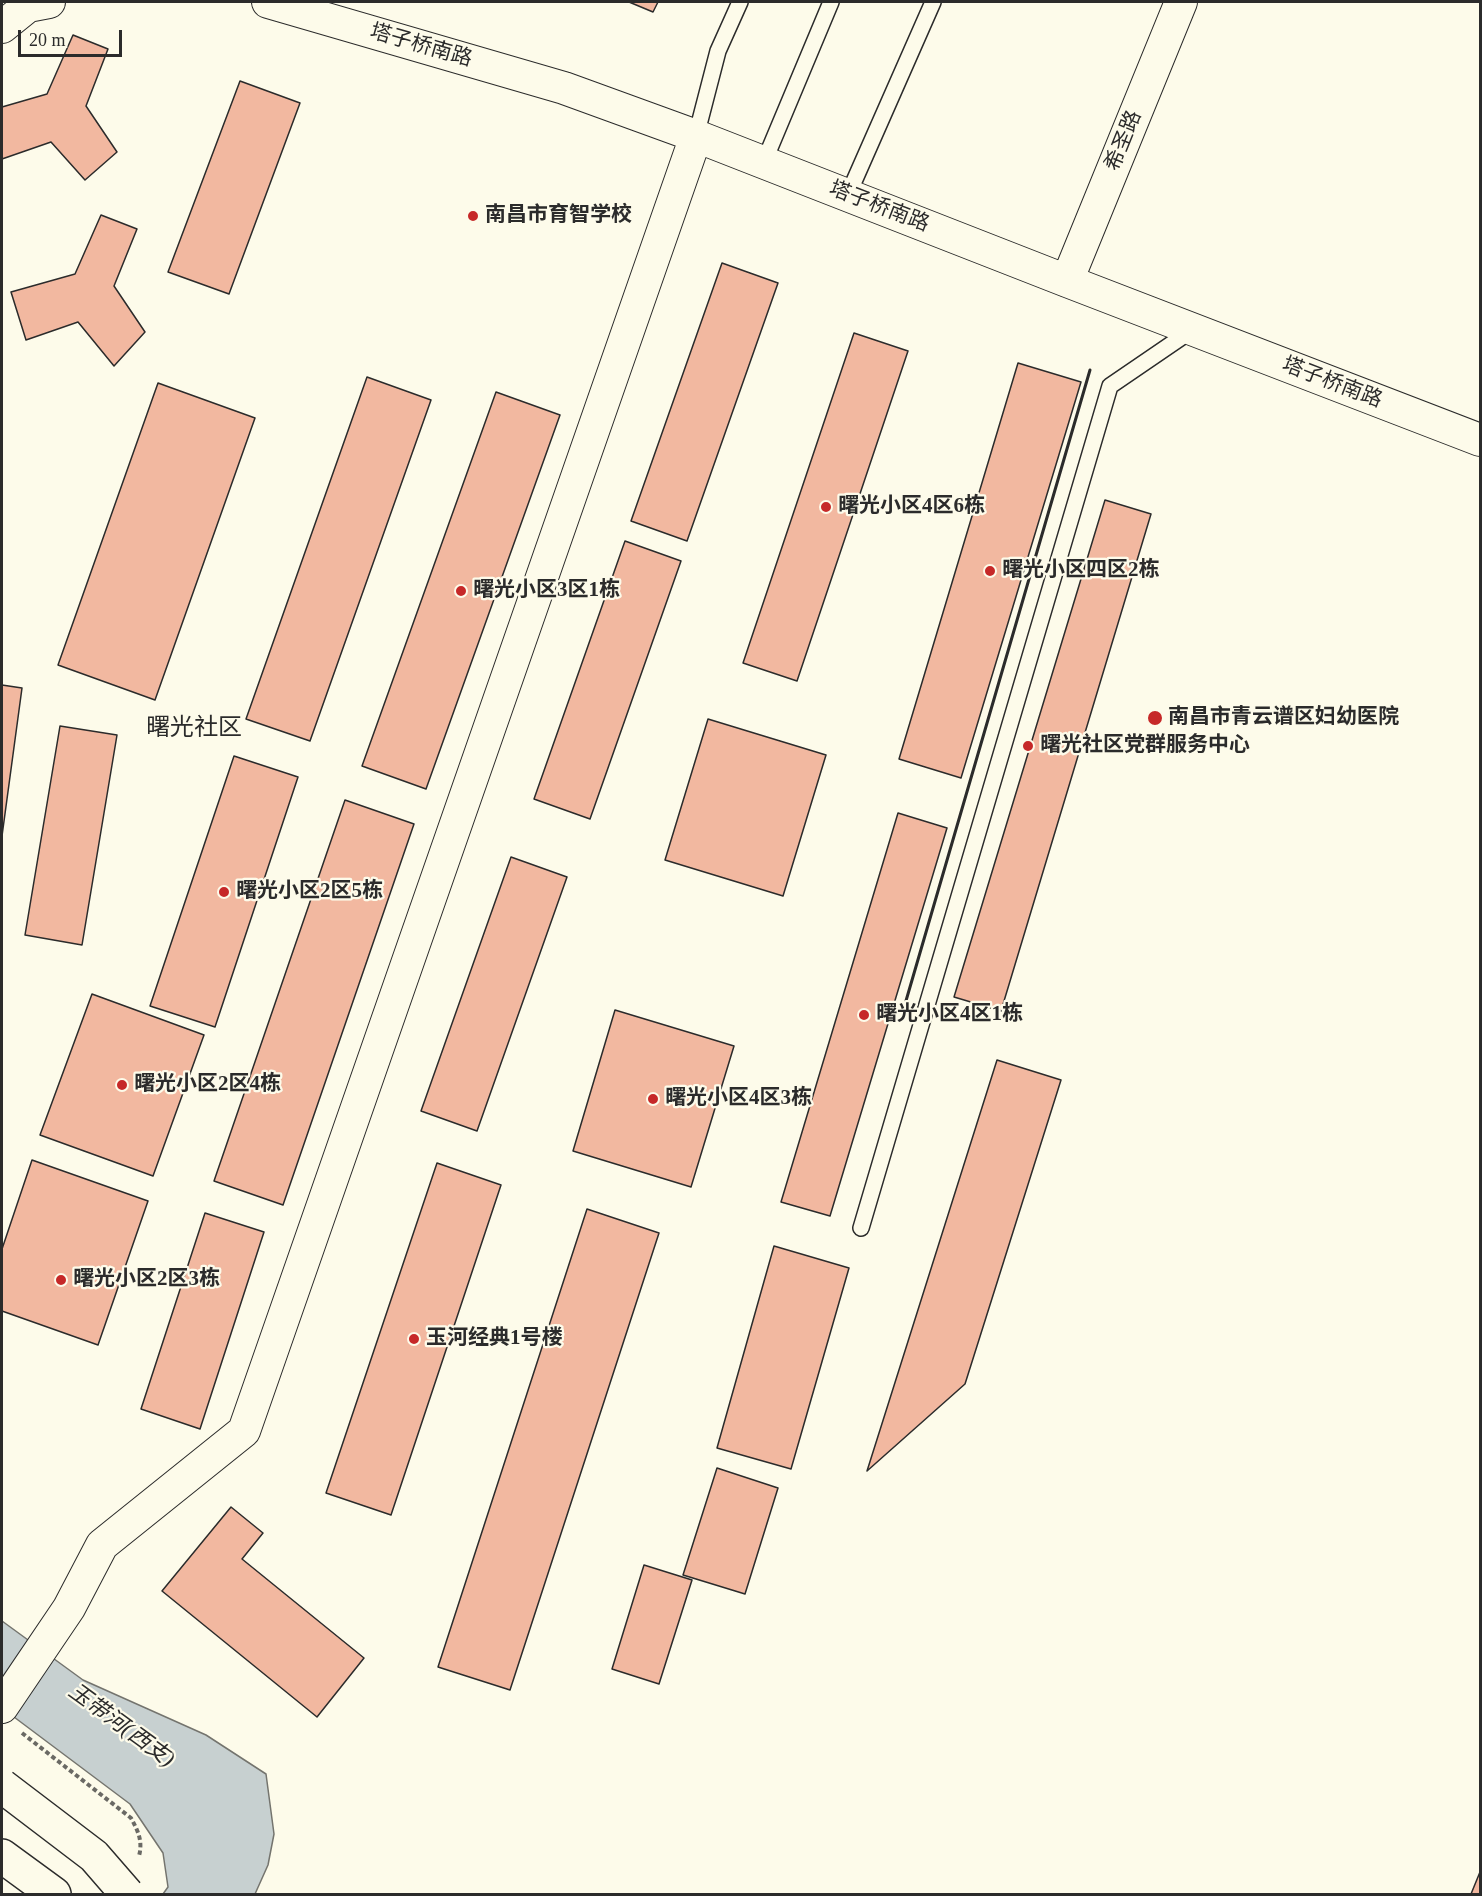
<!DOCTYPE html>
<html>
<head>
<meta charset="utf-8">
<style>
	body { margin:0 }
	#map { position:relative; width:1482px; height:1896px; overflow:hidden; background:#fdfbea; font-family:"Times New Roman",serif }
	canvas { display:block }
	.frame { position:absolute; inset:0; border:3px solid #2b2b2b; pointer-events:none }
	.scale { position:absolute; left:18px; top:30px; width:104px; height:27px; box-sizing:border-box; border:3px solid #2b2b2b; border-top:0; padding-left:8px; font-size:18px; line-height:21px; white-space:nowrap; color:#2b2b2b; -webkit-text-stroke:4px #fdfbea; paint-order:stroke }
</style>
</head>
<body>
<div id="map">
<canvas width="1482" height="1896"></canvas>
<div class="frame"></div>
<div class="scale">20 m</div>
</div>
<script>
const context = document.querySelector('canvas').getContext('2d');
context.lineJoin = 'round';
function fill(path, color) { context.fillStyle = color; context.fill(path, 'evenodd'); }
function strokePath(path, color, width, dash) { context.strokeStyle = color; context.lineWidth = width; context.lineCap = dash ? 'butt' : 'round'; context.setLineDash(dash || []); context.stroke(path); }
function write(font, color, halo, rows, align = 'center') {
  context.font = font + ' "Times New Roman","Noto Sans SC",serif'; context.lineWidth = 4.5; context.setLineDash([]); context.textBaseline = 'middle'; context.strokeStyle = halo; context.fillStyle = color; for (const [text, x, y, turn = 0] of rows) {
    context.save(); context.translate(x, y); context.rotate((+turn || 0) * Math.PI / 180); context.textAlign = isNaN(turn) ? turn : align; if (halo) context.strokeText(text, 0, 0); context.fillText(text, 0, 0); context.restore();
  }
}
const water = new Path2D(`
	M2,1621L83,1680L206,1735L266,1774L274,1834L268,1865L255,1894H163L168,1887L163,1853L130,1804L2,1708Z`);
fill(water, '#c7d0d0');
strokePath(water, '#74746e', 1.5);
const building = new Path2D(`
	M629,2H658L653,12Z
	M73,35L108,49L86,106L117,152L85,180L51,142L2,159V107L47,94Z
	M240,81L300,103L229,294L168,272Z
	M101,215L137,229L114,286L145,332L114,366L78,322L26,340L11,292L75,274Z
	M722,263L778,283L687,541L631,521Z
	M854,333L908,351L797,681L743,663Z
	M1018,363L1081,382L961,778L899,759Z
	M367,377L431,400L310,741L246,719Z
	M158,383L255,418L155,700L58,665Z
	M496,392L560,415L426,789L362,766Z
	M1105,500L1151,514L1001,1011L954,997Z
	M625,541L681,561L590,819L534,799Z
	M2,685L22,688L2,836Z
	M708,719L826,755L783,896L665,860Z
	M60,726L117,735L82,945L25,935Z
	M234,756L298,777L215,1027L150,1006Z
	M345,800L414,824L283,1205L214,1181Z
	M898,813L947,828L830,1216L781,1202Z
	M511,857L567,877L477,1131L421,1111Z
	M92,994L204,1035L153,1176L40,1135Z
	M615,1010L734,1046L691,1187L573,1151Z
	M997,1060L1061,1080L965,1384L867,1471Z
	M32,1160L148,1201L98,1345L2,1311V1249Z
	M437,1163L501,1185L391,1515L326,1493Z
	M587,1209L659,1233L510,1690L438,1667Z
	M205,1213L264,1232L200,1429L141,1409Z
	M774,1246L849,1268L791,1469L717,1448Z
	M717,1468L778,1488L745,1594L683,1575Z
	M231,1507L263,1533L242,1559L364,1658L317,1717L162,1591Z
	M644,1565L692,1580L659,1684L612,1669Z
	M1480,1872V1894H1471Z`);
fill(building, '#f2b8a0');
strokePath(building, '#2b2b2b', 1.5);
const lane = new Path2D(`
	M696,136L718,51L740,2
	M764,162L831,2
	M848,195L933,2
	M861,1228L1110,386L1192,330`);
const street = new Path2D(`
	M268,2L564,88L696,136L1067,281L1480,440
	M2,27L28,6L49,2
	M1067,281L1181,2
	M2,1707L69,1608L102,1545L244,1431L696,136`);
const primary = new Path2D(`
	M2,1856L54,1894`);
strokePath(lane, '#2b2b2b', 18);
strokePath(street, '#2b2b2b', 34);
strokePath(primary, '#2b2b2b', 36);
strokePath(new Path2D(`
	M22,1733L131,1818C138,1831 143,1841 139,1856`), '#6a6964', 4, [4.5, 3]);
strokePath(lane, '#fdfbea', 15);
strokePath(street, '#fdfbea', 32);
strokePath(primary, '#fdfbea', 33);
const primaryBridge = new Path2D(`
	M2,1786L94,1856L127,1894`);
strokePath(primaryBridge, '#2b2b2b', 36, []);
strokePath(primaryBridge, '#fdfbea', 33);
strokePath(new Path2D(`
	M903,1011L1090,370`), '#2b2b2b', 3);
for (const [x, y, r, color] of [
	[473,216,6,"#c62828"],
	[826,507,6,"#c62828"],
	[990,571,6,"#c62828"],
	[461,591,6,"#c62828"],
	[1155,718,8,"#c62828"],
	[1028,746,6,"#c62828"],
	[224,892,6,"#c62828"],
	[864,1015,6,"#c62828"],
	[122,1085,6,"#c62828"],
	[653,1099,6,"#c62828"],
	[61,1280,6,"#c62828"],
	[414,1339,6,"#c62828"]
]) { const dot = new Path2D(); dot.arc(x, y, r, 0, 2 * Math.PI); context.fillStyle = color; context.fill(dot); strokePath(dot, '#fdfbea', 2); }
write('21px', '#2b2b2b', '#fdfbea', [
	["塔子桥南路",421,46,16],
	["希圣路",1124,141,-68],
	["塔子桥南路",879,207,21],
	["塔子桥南路",1332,383,21]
]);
write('bold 21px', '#2b2b2b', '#fdfbea', [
	["南昌市育智学校",485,216],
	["曙光小区4区6栋",838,507],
	["曙光小区四区2栋",1002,571],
	["曙光小区3区1栋",473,591],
	["南昌市青云谱区妇幼医院",1168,718],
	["曙光社区党群服务中心",1040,746],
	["曙光小区2区5栋",236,892],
	["曙光小区4区1栋",876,1015],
	["曙光小区2区4栋",134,1085],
	["曙光小区4区3栋",665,1099],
	["曙光小区2区3栋",73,1280],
	["玉河经典1号楼",426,1339]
], 'left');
write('italic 22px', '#2b2b2b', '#fdfbea', [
	["玉带河(西支)",121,1726,36]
]);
write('24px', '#2b2b2b', '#fdfbea', [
	["曙光社区",194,729]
]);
</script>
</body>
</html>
